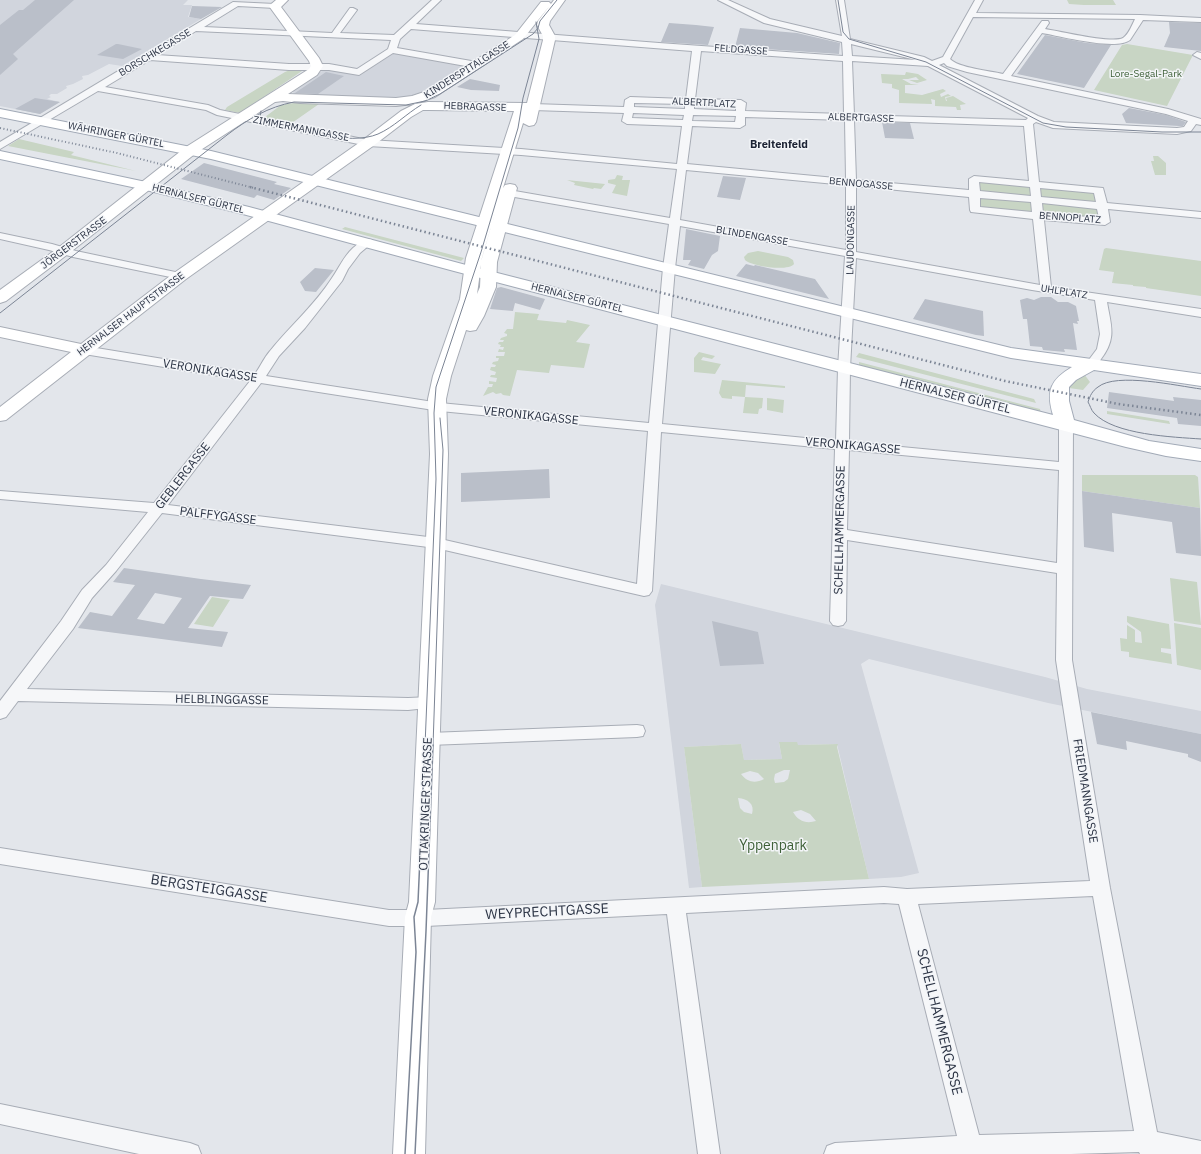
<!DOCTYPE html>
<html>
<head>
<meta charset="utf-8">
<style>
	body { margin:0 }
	canvas { display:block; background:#e3e6eb }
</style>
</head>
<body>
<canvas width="1201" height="1154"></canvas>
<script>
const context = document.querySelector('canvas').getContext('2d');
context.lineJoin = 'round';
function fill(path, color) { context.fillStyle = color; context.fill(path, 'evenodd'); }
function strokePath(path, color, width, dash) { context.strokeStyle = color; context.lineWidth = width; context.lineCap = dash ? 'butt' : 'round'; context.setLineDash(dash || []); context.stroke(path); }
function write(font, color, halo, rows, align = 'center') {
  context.font = font + ' "IBM Plex Sans",sans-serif'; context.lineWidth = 3; context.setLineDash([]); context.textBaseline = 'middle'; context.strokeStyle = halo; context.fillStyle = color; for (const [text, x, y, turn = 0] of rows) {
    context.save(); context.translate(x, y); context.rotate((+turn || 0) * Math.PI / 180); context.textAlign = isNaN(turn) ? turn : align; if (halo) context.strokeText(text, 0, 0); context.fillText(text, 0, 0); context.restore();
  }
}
fill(new Path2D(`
	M0,0H188L183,5H192L188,17L201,19L122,66L109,64L88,75L82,76L83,79L73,84L66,86L67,88L57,94H51L49,96L51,97L47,99L60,102L40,114L0,106Z
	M393,53L471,67L413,99L297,95L291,91L325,69L360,75Z
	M661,584L1045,677L1087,689L1201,711V734L1048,703L869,659L861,664L919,873L901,877L869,879L837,744L798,745L779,743L782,759L744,760L741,744L684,747L702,887L689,888L655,605Z`), '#d1d5dd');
fill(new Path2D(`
	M1067,0H1113L1116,5H1084L1069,4Z
	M1127,44L1193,55L1167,106L1094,90L1122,45Z
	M290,70L302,71L240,113L225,110L227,107L285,72Z
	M906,72L918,74L927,80L917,83L909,80H919L916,77L908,79H902L911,84L919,85H905V93L922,95L943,89L946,91L940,94L941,97L948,94L951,96L945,97L946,101H947L946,98L953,96L966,104L960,105L961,110H957L956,107L935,106V100L931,99L932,104L899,103V90L892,88V84L882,83L881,74L905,75Z
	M294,103L319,104L289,125L272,121L266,118L265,117L281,105Z
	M19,139L74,152L71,155L136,171L8,146Z
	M1153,156H1158L1166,163V175H1155L1151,161H1154Z
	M617,175L623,176L622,180H630L627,196L612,193L616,185L608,183V180L615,179Z
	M974,179L1099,190L1105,222L975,210Z
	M567,180L605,184L601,189L594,188L593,189L574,185L575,183Z
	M345,227L464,258L461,261L342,229Z
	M1106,248L1201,261V296L1146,288V287L1133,286V285L1112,283L1114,272L1099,270L1104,249Z
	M758,251L788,257L793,260L794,264C788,272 751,266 745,260L744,257L748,253Z
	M515,312L539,314L537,320L566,323L567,320L590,325L576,342L590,344L584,368L551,365L549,373L517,370L510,396L503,395L501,393L496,394L493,392L483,396L488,387H492L493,384H489V381L496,382L497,378L490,377L491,375H495L496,372L490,370L491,367H495L496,365L492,364L493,362L498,361L499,358H496V356H504L505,352H498L499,349L503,350L504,347H500L501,345L498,344L499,342H503L504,340H500L501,338L507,336V334L504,333L507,329H513Z
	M699,352L715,356L712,359L703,357L701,360L721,364L715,374L694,372V358Z
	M859,353L1034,399L1036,403L856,357Z
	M859,362L1040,409L1041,413L859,366Z
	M1084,374L1090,382L1083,390L1069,388L1074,381Z
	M722,380L785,386V388L746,385L745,397L763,398L762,408L759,409L758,414L743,413L745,397L732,396V399L722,398L719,393Z
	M767,398L784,400L783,413L767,410Z
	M1107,411L1169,421L1170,424L1107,414Z
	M1082,475H1195L1198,477L1200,508L1082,491Z
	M1170,578L1197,582L1201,625L1174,621Z
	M212,597L230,600L213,627L194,624Z
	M1127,616L1169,624L1171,649L1161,648V652L1171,654L1172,664L1129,657V652L1121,651L1120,638L1127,639V625L1135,630V642L1142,643L1141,632L1127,622Z
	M1174,623L1201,628V670L1177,665Z
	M779,742H797L798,745L838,744L837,747L869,879L702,887L684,747L741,744L744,760L782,759ZM784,770H790L788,779L784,782L775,783L774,779L775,774ZM750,771L758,773L764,779C755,784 747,782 741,774ZM738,798C748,799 755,804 752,814L744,812L740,808ZM801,810L810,814L816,821C806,824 798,821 793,812Z`), '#c8d5c4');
fill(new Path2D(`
	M35,0H74L13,54L18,59L0,75V25L19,10H23Z
	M192,6L222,7L201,19L189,17Z
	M1169,22L1201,23V51L1164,47L1170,33Z
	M669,23L696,25L714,27L708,45L661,42Z
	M740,28L797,33L840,43L839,54L735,47Z
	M1045,35L1087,43L1111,45L1084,88L1017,74Z
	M116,44H118L142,49L123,59L97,55Z
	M326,72L344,76L318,94L295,93Z
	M470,79L500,85L499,91L471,90L457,87Z
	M35,98L60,102L40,114L15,109Z
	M1129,108L1166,115L1186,122L1183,126H1179L1126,123L1122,114Z
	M882,122L910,123L914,139L885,138Z
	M204,163L277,182L274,184L291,188L274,200L257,195L254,198L181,179Z
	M723,176L746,178L740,200L717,197Z
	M686,229L720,236L718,251L712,255L704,269L688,265L691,260H683Z
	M746,264L754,266L755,265L815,279L829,299L736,276Z
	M315,268L334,270L316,292L305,291L300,282Z
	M501,287L545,299L540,310L515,303L513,311L490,309L497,288Z
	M1041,297H1051L1058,302H1068L1076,306L1079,321H1077L1078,324L1073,323L1077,350L1064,349L1065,352L1043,350L1042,347L1030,346L1027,319H1023L1020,300L1027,298L1034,300Z
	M925,299L983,311L984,336L976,335L913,319Z
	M1109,392L1174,401L1173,397L1201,400V426L1178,424L1177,418L1107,408Z
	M549,469L550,498L461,502V473Z
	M1082,491L1200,508L1201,556L1176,553L1172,522L1112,513L1114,552L1084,547Z
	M124,568L201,579L251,585L243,599L210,596L188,628L228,632L222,647L78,628L90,612L112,616L135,585L113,582ZM155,593L182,598L164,624L137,619Z
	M712,621L758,632L764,664L720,666Z
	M1091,712L1201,734V762L1188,757V754L1126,741L1127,750L1097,744Z`), '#babfc9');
const street = new Path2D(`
	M432,0H441L416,24L659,43L843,56L842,42L764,23L718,0H728L770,19L842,36L836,0H844L850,39L924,57L932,61L943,57L975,0H983L976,13L1140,15L1201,18V22L1143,20L1130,40C1116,51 1060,36 1042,33L1011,76L1168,109L1201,119V125L1196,124L1191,131L1177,134L1053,128L1036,122L1033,124L1039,182L1103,188L1107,203L1201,212V218L1108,209L1110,222L1105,225L1044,220L1051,287L1201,309V317L1107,302C1111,326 1117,338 1101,359C1097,366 1095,370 1087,368L1085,365L1097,349L1100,334L1095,300L1032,290L856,258L850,368L849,442L1059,462V424L1061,421H1071L1073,424L1072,660L1110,888L1157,1132L1201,1141V1154H1140L1139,1152L1071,1154H824L827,1146L835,1143L957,1136L899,904L884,903L686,913L720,1154H698L667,914L426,926H389L0,864V848L389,910H426L884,887L907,889L1090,881L1056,660L1057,573L847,540L846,621L843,625L838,626L833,625L830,621L835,449L661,432L652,591L649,595L644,596L436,548L162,513L116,571L92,598L73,629L27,689L408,698L430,697L436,699L438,703L436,707L408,710L18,701L6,717L0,719V701L61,621L82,590L106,565L148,512L0,499V491L154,503L250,381L84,354L80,353L78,350L80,347L84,346L255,374C260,367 264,358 270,351C290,326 315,305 332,278C339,268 344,256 353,248C359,243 365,238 372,240L373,242L360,253L348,269L342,281L305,328L279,356L266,376L440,403L649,423L663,268L669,224L509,196L504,193L509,190L670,218L677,169L521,155L368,146L217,115L206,110L98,91L0,149V142L233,2L275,4L279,6L275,8L238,6L204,27L332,33L350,8H353L357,10L340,33L394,35ZM973,17L1135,19C1132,25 1129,34 1123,38C1112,44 1059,31 1045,29L1049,23L1048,21H1042L1003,74C991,71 958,68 950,59ZM411,29L692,51L686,99L630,97L625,100L624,107L533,104L528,107L533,110L624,113L622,121L627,124L682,126L677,164L521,149L368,140L220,110L208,105L105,87L150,60L289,70H329L359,75L393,53L477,68L481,65L477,62L397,48L400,39ZM196,31L391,40L388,49L357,69L329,64H289L157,55ZM851,44L916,60L852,56ZM701,51L843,61L844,114L745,111L746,103L741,100L695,99ZM852,61L928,66L1028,118L1026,120L854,115ZM944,63L947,66L967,72L1166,114L1188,121L1184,127L1177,128L1054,122L1038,116L939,65ZM634,103L685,104V109L634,107ZM694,104L736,106V111L694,109ZM633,113L684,115L683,120L632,118ZM693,115L736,116L735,122L692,121ZM745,117L845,120L846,179L687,164L692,126L740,128L745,125ZM854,120L1024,126L1029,181L974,176L969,179V190L856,180ZM686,170L846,185V250L680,220ZM979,182L1030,187L1031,196L980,191ZM856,186L969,197L970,210L971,212L1033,219L1040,285L856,252ZM1040,188L1094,193L1096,202L1041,197ZM980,198L1031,202L1032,212L980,207ZM1042,203L1097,209L1099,218L1043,213ZM680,226L845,256L838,368L836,441L662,424L675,268ZM261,383L440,411L648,431L637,584L436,538L168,505ZM849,450L1059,470L1057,563L847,530ZM1093,896L1134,1131L979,1135L918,904Z
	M1197,52L1201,53V59L1193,55Z
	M0,233L52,244L76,251L180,273L184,274L186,276L184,278L180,279L73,257L49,250L0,239Z
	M637,725L643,726L645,731L643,736L637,737L429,745L423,744L420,739L423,734L429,733Z
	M0,1104L190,1143L198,1146L201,1154H139L0,1124Z`);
const secondary = new Path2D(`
	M276,0H288L281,7L319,58L323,66L317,75L288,94L396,98L412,96L427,91L515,35L541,2H549L551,4L523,39L435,97L414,104L396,106L300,103L283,101L275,102L196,153L68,254L6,301L0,303V290L58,248L186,147L309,69L311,66L309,61L269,6Z
	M554,0H565L550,21L549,25L555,36V40L536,122L534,125L529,126L523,123L503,188L505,185L510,184L515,185L517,188L497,262L496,287L484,316L476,330L470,331L466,330L451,376L446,399L448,454L435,902L431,917L425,1154H393L405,917L409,902L430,454L428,399L433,376L460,299L466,258L514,111L428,110H423L411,117L373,146L186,279L6,420L0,421V407L71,352L0,337V327L81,344L174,273L363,140L401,111L415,104L428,102L527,103L543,40V36L537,25L538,21ZM498,203L481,261L482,258ZM481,265L480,287L477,294Z`);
const primary = new Path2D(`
	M0,109L211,151L1011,348L1201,374V386L1094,370L1076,380L1069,387V401L1074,420L1149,441L1201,449V461L1166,456L1126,447L454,271L239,213L146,190L0,159V151L146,182L249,207L466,265L1053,415C1046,391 1050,380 1072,367L1011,358L211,159L0,117Z`);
strokePath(street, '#a8adb6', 2);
strokePath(secondary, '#a8adb6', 2);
strokePath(primary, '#a2aab7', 2);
fill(street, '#f6f7f9');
fill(secondary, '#fff');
fill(primary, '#fff');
strokePath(new Path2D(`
	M838,0L843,32L849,39L926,62L1043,123L1066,127L1162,132H1201
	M261,111L260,117L267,122C295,130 350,146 378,134C394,127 406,114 421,105
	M0,313L227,135C248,119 268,107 294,102L406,105L425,101L440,94L533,34L538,28L540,21L557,0
	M1201,389C1178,386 1116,372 1098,387C1092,391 1090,396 1088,402C1090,405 1091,410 1094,413C1114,435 1173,437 1201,439
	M425,746L436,479L434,413L436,387L481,252L518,128L523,98L539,39L536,22
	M433,746L443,450L440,418`), '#7c8595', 1);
strokePath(new Path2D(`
	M405,1154L416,952L414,917L418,902L425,745
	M415,1154L426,931L433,745`), '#7c8595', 1.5);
strokePath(new Path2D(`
	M0,128L117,153L254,188`), '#7c8595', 2, [1, 2.5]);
strokePath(new Path2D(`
	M250,187L1005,381L1118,404L1201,415`), '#7c8595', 2.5, [1.5, 3]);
write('10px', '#2b3344', '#f3f5f8', [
	["FELDGASSE",741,50,4],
	["BORSCHKEGASSE",155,53,-31],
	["KINDERSPITALGASSE",467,70,-32],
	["ALBERTPLATZ",704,103,3],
	["HEBRAGASSE",475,107,2],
	["ALBERTGASSE",861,118,2],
	["ZIMMERMANNGASSE",301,129,11],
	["WÄHRINGER GÜRTEL",116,135,11],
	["BENNOGASSE",861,184,5],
	["HERNALSER GÜRTEL",198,199,14],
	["BENNOPLATZ",1070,218,4],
	["BLINDENGASSE",752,236,10],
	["LAUDONGASSE",851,240,-89],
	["JÖRGERSTRASSE",74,243,-37],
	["UHLPLATZ",1064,292,9],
	["HERNALSER GÜRTEL",577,298,14],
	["HERNALSER HAUPTSTRASSE",131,314,-37]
]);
write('10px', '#3e6038', '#f3f5f8', [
	["Lore-Segal-Park",1146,74]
]);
write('bold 11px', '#1d2435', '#f3f5f8', [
	["Breitenfeld",779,145]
]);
write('12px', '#2b3344', '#f3f5f8', [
	["VERONIKAGASSE",210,371,9],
	["HERNALSER GÜRTEL",955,396,14],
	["VERONIKAGASSE",531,416,6],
	["VERONIKAGASSE",853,446,5],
	["GEBLERGASSE",183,476,-52],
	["PALFFYGASSE",218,516,7],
	["SCHELLHAMMERGASSE",840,530,-89],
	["HELBLINGGASSE",222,700,1],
	["FRIEDMANNGASSE",1085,791,81],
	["OTTAKRINGER STRASSE",426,804,-88]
]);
write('14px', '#3e6038', '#f3f5f8', [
	["Yppenpark",773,846]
]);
write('14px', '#2b3344', '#f3f5f8', [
	["BERGSTEIGGASSE",209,889,9],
	["WEYPRECHTGASSE",547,912,-3],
	["SCHELLHAMMERGASSE",939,1022,76]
]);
</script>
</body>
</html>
